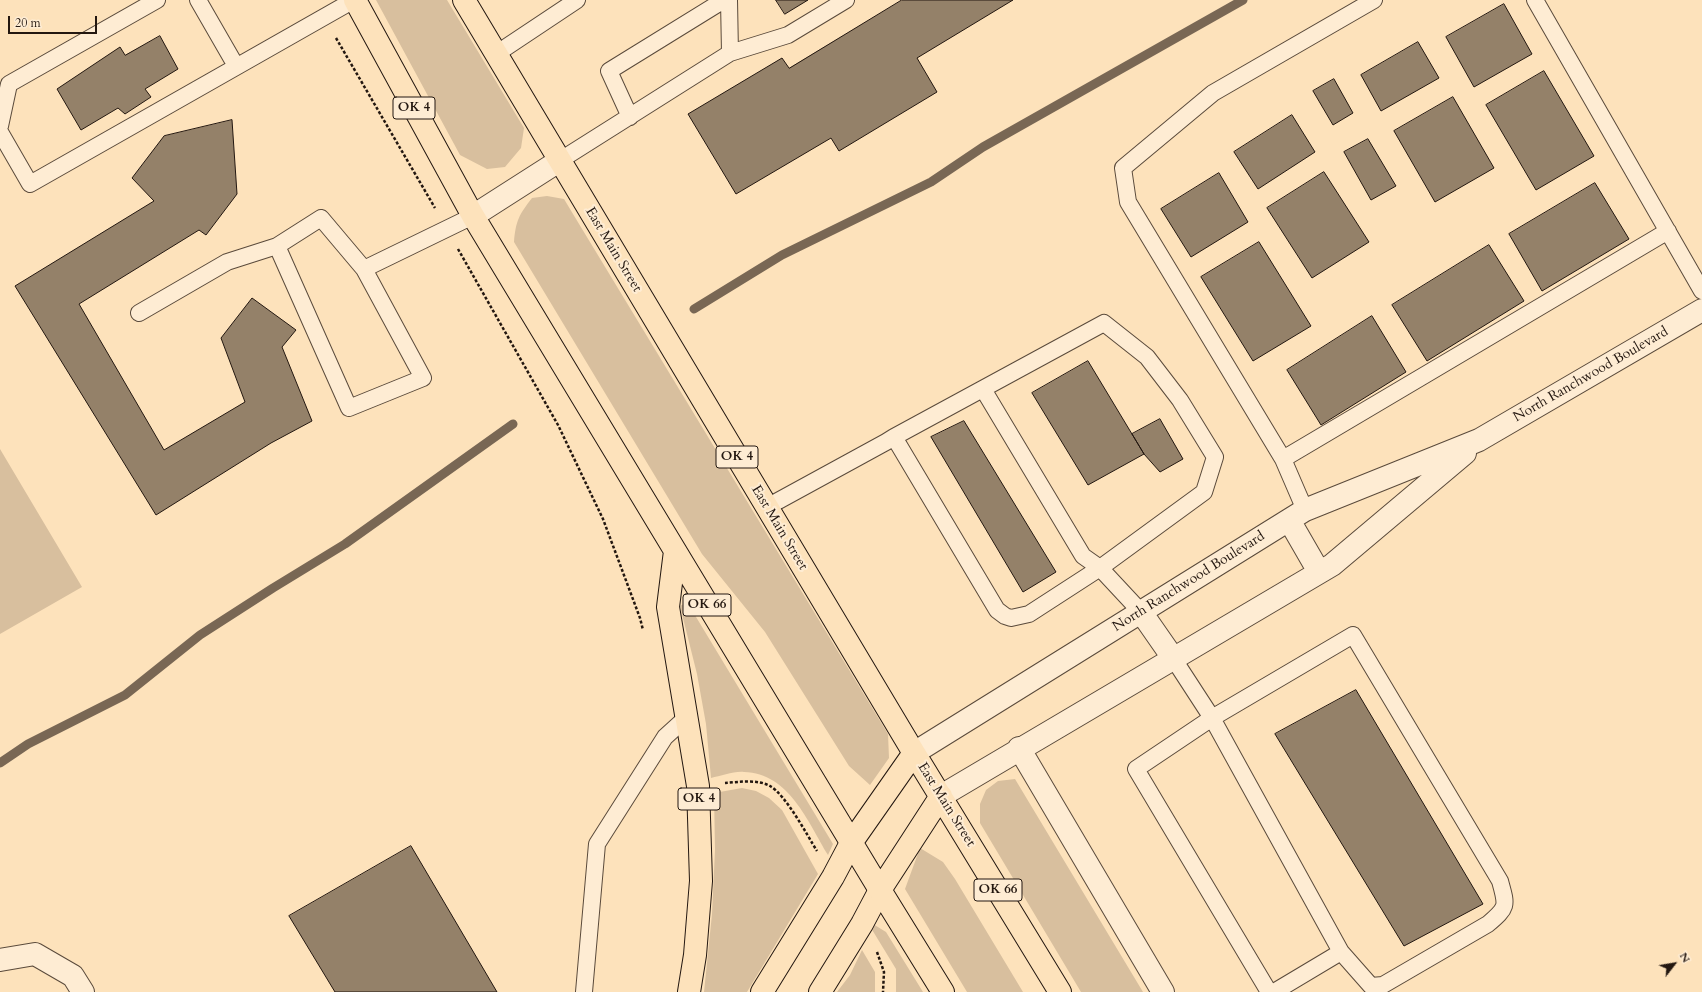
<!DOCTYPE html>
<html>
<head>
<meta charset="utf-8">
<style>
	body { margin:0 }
	#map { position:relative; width:1702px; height:992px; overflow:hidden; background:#fde2bb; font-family:Cardo,serif }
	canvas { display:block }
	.north { position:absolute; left:1654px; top:944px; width:40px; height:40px; -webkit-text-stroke:3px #feecd3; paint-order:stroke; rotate:59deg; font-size:11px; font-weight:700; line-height:16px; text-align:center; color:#231710 }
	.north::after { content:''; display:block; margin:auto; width:14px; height:18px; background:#231710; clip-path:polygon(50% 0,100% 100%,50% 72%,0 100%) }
	.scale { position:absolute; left:8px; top:16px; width:89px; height:18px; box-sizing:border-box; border:2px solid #231710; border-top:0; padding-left:5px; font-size:12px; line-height:14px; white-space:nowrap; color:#231710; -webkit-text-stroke:3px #feecd3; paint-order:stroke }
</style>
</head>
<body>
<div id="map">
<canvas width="1702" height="992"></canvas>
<div class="north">N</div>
<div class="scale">20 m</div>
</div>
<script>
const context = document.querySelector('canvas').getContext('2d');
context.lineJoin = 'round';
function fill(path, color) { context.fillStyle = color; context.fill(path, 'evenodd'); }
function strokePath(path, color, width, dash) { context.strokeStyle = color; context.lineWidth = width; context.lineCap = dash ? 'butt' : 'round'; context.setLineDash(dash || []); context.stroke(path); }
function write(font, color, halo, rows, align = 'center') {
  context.font = font + ' Cardo,serif'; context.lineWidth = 4; context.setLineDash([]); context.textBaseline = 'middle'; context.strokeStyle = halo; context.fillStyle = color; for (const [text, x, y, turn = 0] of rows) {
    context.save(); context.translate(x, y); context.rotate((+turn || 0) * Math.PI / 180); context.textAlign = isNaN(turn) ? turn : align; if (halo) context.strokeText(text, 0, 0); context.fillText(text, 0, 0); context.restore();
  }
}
fill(new Path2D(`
	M376,0H447L524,128L521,148L505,167L487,169L460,155Z
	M547,196L564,199L573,214L888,734L889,758L870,785L849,766L765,632L702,554L514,242C516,220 519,215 532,198Z
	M0,449L82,587L0,634Z
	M687,602L833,844L828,855C808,822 789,773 744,772C734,771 721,776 711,778L706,724L697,674L680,606Z
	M1015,779L1143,992H1081L980,823V804L986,790L998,781Z
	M742,788L756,791L769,798L782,810L818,874L747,992H704L712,914L715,850L714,793Z
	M920,848L943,862L955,879L1023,992H967L905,889Z
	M873,924L886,932L923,992H896V969L871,928Z
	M862,950L875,972V992H837L850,975Z`), '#d8bf9e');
strokePath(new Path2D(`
	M694,309L782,255L931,182L983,147L1243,0
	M0,763L28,744L125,695L200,635L273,588L345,544L513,424`), '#796754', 9);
const building = new Path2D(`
	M776,0H808L785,14Z
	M902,0H1013L917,58L937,92L839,151L831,138L736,194L688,114L782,58L789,68Z
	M1504,4L1532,54L1474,87L1446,37Z
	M160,36L178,69L145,89L151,97L125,114L118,108L81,130L57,89L120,47L125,55Z
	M1418,42L1439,78L1381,111L1361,75Z
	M1544,71L1594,156L1536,190L1486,105Z
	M1334,79L1353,113L1333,125L1313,91Z
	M1453,97L1494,168L1435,202L1394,131Z
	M1292,115L1315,152L1258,189L1234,152Z
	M232,120L237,194L206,235L199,230L79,304L164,450L245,402L221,338L252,298L296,330L282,347L312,421L271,443L156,515L15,286L154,201L132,178L164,136Z
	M1368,139L1396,186L1371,200L1344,152Z
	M1324,172L1369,242L1312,278L1267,208Z
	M1219,173L1248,222L1191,257L1161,209Z
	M1595,183L1629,239L1542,291L1509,234Z
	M1259,242L1311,326L1253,361L1201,277Z
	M1489,245L1524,301L1427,361L1392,305Z
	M1372,316L1406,372L1321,425L1287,370Z
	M1088,361L1144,454L1088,485L1032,393Z
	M1160,419L1183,459L1160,472L1144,454L1132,434Z
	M964,421L1056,572L1023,592L931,437Z
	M1356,690L1483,904L1404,946L1275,734Z
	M411,846L497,992H335L289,916Z`);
fill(building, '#948169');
strokePath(building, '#231710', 1);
const lane = new Path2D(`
	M198,0L236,66
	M1535,0L1702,291
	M730,53L788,35L846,0
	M496,54L577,0
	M630,117L609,71L724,0
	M0,126L9,84L157,0
	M0,132L30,184L354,0
	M559,161L730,53L729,0
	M364,269L423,378L349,408L277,246L321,218L364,269L473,216
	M139,313L227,262L277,246
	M983,389L1083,556L1100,568L1141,612
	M1283,459L1668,231
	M767,507L886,442L894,437L1104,323L1147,357L1180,400L1215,457L1204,492L1100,568L1029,614L1011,618L1005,616L997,610L894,437
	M1305,510L1283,459L1128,202L1123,168L1213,93L1374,0
	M1173,658L1212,718L1341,952L1274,992
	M584,992L597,844L665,737L687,717
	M1269,992L1136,769L1212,718L1353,635L1500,881C1507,906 1508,907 1488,924L1383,985L1371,986L1341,952`);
const street = new Path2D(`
	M473,216L559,161
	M1289,520L1319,572
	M1141,612L1173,658
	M1019,748L1163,992
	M914,753L1305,510L1479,440L1702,310
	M941,796L1332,565L1465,453
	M0,960L35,954L73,976L83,992`);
const primary = new Path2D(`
	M762,992L833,877L851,843
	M820,992L862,924L880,890`);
const highway = new Path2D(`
	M355,0L473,216L880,890L943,992
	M464,0L914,753L1060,992
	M675,551L668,607L698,786L701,881L695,955L689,992
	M851,843L914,753
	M880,890L941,796`);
strokePath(lane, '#5a4a3b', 18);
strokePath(street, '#5a4a3b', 24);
strokePath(primary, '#231710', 24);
strokePath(highway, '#231710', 24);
strokePath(new Path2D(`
	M336,38L435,208
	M458,249L558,425L603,519L640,618L643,630
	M725,783C738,782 758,779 770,786C786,795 807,835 817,851
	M877,952L884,972L883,992`), '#231710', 2.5, [3, 2]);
strokePath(lane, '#feecd3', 16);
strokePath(street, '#feecd3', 22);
strokePath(primary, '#fde2bb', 22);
strokePath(highway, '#fde2bb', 22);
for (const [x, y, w] of [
	[414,108,42],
	[737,457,42],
	[707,605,48],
	[699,799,42],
	[998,890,48]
]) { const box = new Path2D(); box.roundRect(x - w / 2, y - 11, w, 22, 3); context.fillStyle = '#feecd3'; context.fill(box); strokePath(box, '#231710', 1); }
write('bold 13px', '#231710', null, [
	["OK 4",414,108],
	["OK 4",737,457],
	["OK 66",707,605],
	["OK 4",699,799],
	["OK 66",998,890]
]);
write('14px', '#231710', '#feecd3', [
	["East Main Street",613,250,59],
	["North Ranchwood Boulevard",1591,375,-30],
	["East Main Street",779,528,59],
	["North Ranchwood Boulevard",1189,582,-32],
	["East Main Street",946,805,58]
]);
</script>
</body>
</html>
